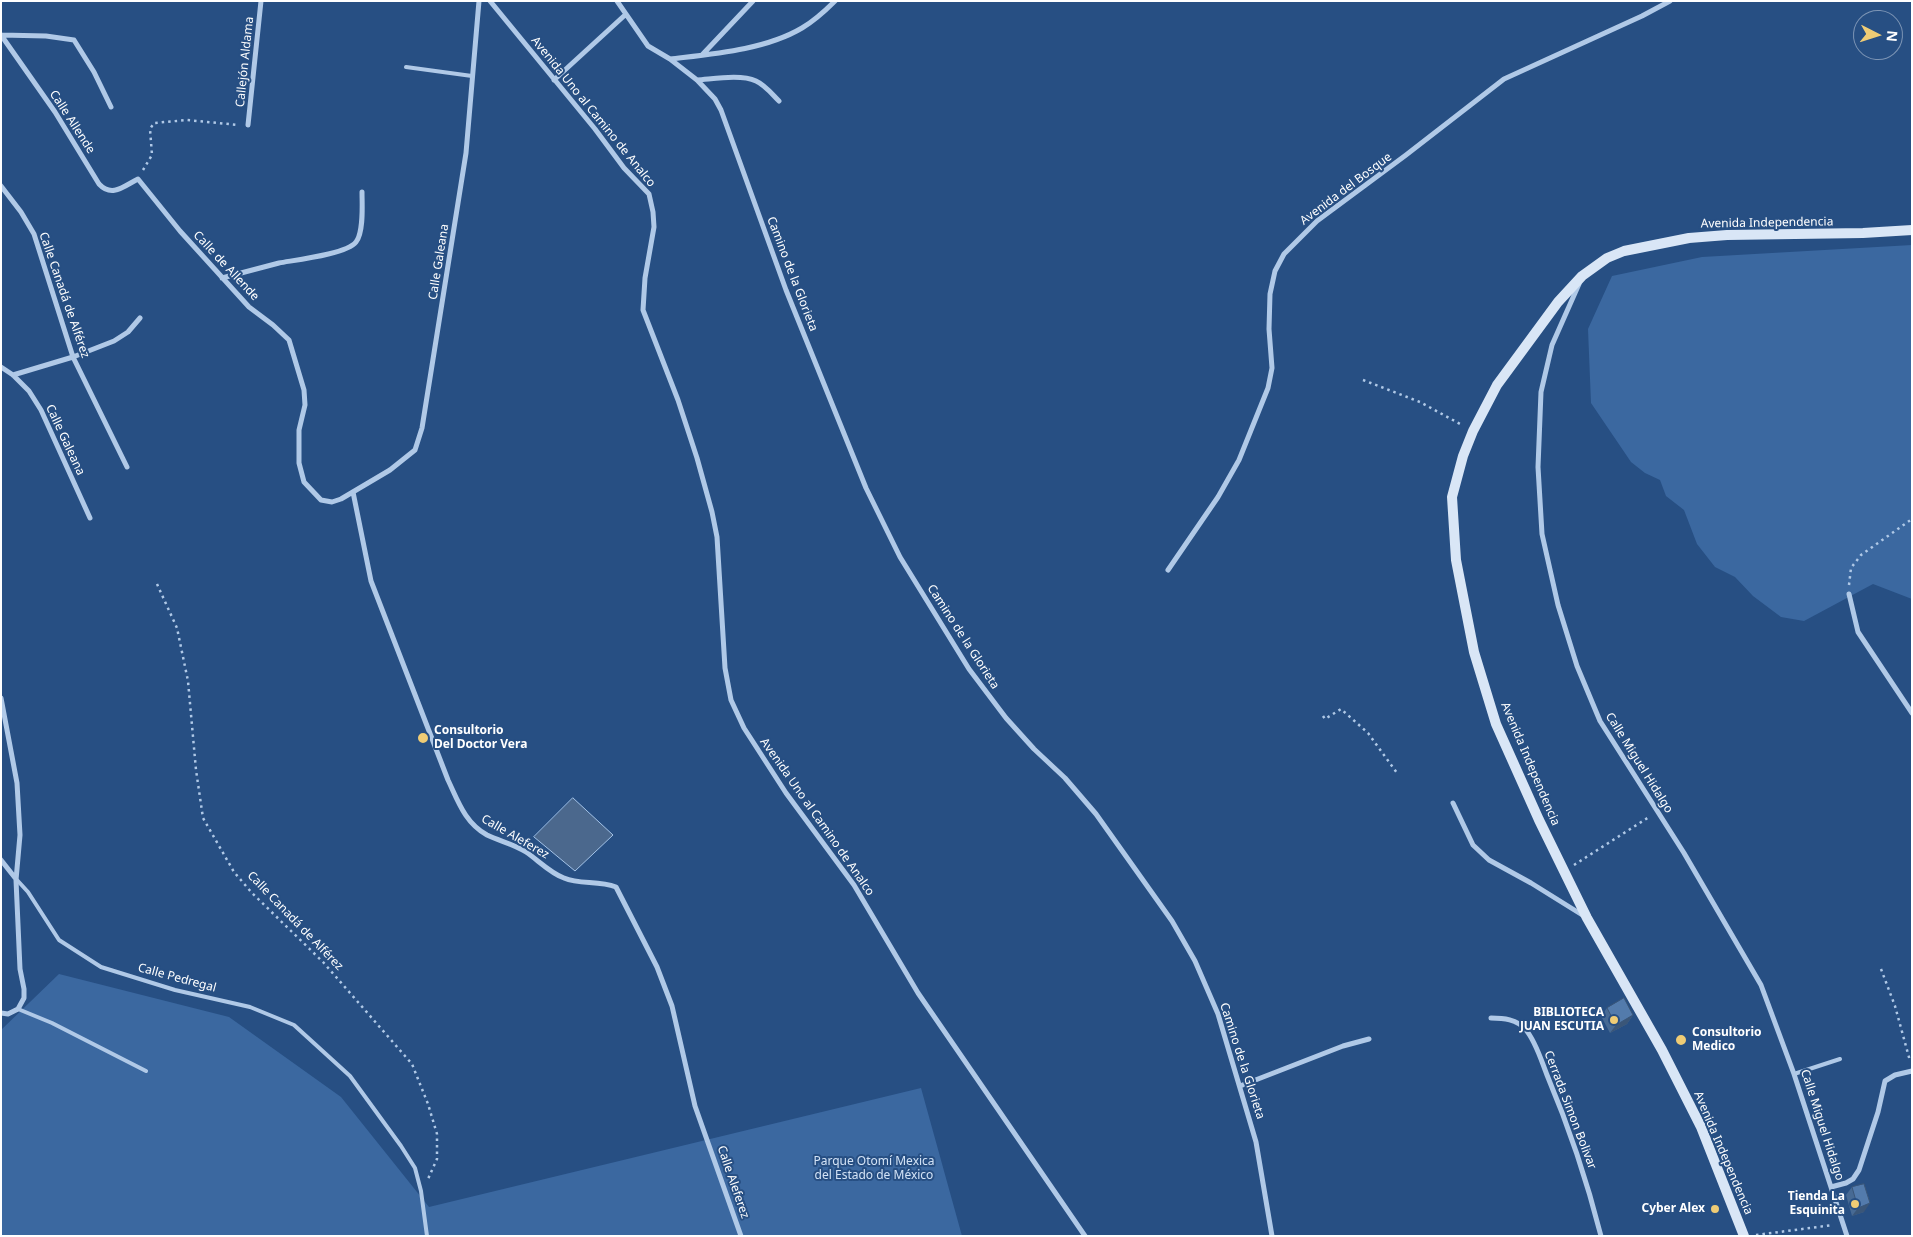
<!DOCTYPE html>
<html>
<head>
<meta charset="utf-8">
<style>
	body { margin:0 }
	#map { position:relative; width:1913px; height:1237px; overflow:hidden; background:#274f83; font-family:"Noto Sans",sans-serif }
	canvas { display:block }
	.frame { position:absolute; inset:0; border:2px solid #fff; pointer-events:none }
	.north { position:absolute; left:1853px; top:10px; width:50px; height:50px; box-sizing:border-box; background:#274f83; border:1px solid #7d95b5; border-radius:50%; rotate:95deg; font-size:14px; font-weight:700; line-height:20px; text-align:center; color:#fff }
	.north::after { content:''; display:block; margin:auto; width:18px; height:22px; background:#efcc75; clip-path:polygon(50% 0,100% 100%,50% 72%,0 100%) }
</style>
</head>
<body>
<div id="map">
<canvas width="1913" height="1237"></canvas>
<div class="frame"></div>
<div class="north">N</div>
</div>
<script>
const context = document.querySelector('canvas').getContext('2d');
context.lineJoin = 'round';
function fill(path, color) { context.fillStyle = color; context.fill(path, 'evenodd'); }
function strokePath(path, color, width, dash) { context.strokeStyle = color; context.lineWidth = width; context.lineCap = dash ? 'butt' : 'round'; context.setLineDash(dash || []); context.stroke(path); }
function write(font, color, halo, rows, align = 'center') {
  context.font = font + ' "Noto Sans",sans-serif'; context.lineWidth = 4; context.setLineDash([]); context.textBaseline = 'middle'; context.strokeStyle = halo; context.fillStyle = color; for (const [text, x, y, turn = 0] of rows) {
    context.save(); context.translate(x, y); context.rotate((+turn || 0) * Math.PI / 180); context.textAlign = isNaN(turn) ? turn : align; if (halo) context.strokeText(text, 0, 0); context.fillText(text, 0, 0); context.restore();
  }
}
fill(new Path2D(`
	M1912,245V599L1873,584L1804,621L1781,617L1753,596L1735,577L1715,567L1697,544L1684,510L1666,496L1660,480L1645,473L1631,462L1591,403L1588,329L1612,276L1702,257Z
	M59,974L229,1017L341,1097L429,1207L921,1088L962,1236H1V1030Z`), '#3b68a0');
const water = new Path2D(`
	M573,798L613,835L575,871L534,837Z`);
fill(water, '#4b688d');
strokePath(water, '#a4c3e7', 1);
strokePath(new Path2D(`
	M143,170L152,155L150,129L154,123L187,120L239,125
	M1363,380L1420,402L1462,425
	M157,584L177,628L188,681L196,770L203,818L234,872L252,893L323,962L412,1064L428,1104L437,1134V1159L428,1179
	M1849,585L1851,568L1861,555L1912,519
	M1323,716L1325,719L1341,709L1368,733L1397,773
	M1574,865L1649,817
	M1881,969L1895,1006L1910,1061
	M1756,1235L1833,1225`), '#b0c9e7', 2.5, [2.5, 4]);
strokePath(new Path2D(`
	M406,67L472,76
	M17,880L28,892L59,940L101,967L175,990L250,1007L294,1025L350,1076L401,1146L415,1168L421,1191L427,1236
	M18,1009L52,1023L146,1071
	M1794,1074L1840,1059`), '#b0c9e7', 4);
strokePath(new Path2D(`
	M490,1L595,129L624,168L649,194L653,212L654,227L645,278L643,310L678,400L697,458L712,512L717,537L725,668L731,700L744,728L786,793L854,885L918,993L1085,1236
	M617,1L648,46L670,59L697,80L715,99L721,110L786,290L866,488L900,557L969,669L1006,718L1034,749L1065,778L1096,814L1172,921L1195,961L1218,1014L1256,1142L1272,1236
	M1,35L55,112L99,184C112,198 124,186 138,179L180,231L249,307L273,325L289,340L304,390L305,405L299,430V463L304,482L321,500L332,502L341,499L390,470L415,450L422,428L466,153L479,1
	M1,35L46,36L74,40L94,72L111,107
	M702,55L753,1
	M670,59C712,54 765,50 802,28C814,21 825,11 835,1
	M554,80L625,15
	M697,80C713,79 741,74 756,81C765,85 772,94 779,101
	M248,125L261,1
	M1,186L21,212L34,234L73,357L127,467
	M222,278C241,273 260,268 279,263C295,260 347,254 356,242C364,232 362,204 362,192
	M1579,284L1552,345L1541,392L1538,467L1542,534L1558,605L1577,666L1600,721L1684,853L1761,985L1794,1074L1847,1236
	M1,367L13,375L29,391L41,410L90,518
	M13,375L73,357L114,341L128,332L140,318
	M353,492L371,581L448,780C458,801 465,823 487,835C499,841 514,844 526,852C538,860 550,873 564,878C580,885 598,880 616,887L657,967L672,1006L695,1106L741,1236
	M1168,570L1218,497L1239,460L1268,388L1272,368L1269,329L1270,294L1275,271L1284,254L1317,221L1406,155L1504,79L1642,16L1670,1
	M1849,594L1858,632L1912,713
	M1,698L17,783L20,835L16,880L20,969L24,989V998L18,1009L8,1014L1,1013
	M1453,803L1473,845L1489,860L1531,883L1584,916
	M1,860L16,879
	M1491,1018C1503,1018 1517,1019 1526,1030C1536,1042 1541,1060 1547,1075C1569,1127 1587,1181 1601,1236
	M1240,1086L1343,1046L1369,1039
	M1831,1187L1846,1183L1853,1179L1859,1170L1878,1112L1885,1081L1895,1075L1912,1071`), '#b0c9e7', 5);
strokePath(new Path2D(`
	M1744,1236L1701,1127L1662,1050L1587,918L1539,820L1496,724L1474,652L1456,560L1452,497L1463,456L1473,431L1497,385L1558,302L1582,276L1607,258L1624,251L1689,238L1727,235L1863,233L1912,230`), '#d9e6f6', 10);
fill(new Path2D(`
	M1607,1008L1633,1015L1627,1024L1610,1033L1601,1016Z
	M1852,1187L1864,1212L1852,1216L1846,1195Z`), '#476a94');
fill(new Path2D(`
	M1633,1015L1627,1024L1610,1033L1616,1025Z
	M1870,1203L1864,1212L1852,1216L1858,1208Z`), '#3a5678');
const building = new Path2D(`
	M1624,998L1633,1015L1616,1025L1607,1008Z
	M1864,1184L1870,1203L1858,1208L1852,1187Z`);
fill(building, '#537bac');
strokePath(building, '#3a5678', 1);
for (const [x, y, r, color] of [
	[423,738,6,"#efcc75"],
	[1614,1020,5,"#efcc75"],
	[1681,1040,6,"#efcc75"],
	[1855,1204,5,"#efcc75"],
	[1715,1209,5,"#efcc75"]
]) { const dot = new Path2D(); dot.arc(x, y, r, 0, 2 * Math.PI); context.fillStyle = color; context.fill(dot); strokePath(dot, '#274f83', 2); }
write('12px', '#fff', '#274f83', [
	["Callejón Aldama",245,62,-84],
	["Avenida Uno al Camino de Analco",593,112,51],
	["Calle Allende",72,122,57],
	["Avenida del Bosque",1346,189,-37],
	["Avenida Independencia",1767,223,-1],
	["Calle Galeana",439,262,-81],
	["Calle de Allende",226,266,47],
	["Camino de la Glorieta",792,274,69],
	["Calle Canadá de Alférez",64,295,71],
	["Calle Galeana",65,440,65],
	["Camino de la Glorieta",963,637,57],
	["Calle Miguel Hidalgo",1639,763,58],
	["Avenida Independencia",1530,764,67],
	["Avenida Uno al Camino de Analco",817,817,55],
	["Calle Aleferez",515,837,30],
	["Calle Canadá de Alférez",295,921,46],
	["Calle Pedregal",177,978,15],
	["Camino de la Glorieta",1242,1061,72],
	["Cerrada Simon Bolivar",1570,1110,69],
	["Calle Miguel Hidalgo",1822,1125,72],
	["Avenida Independencia",1723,1153,67],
	["Calle Aleferez",733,1182,71]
]);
write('bold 12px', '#fff', '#274f83', [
	["Consultorio",434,731,"left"],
	["Del Doctor Vera",434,745,"left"],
	["BIBLIOTECA",1604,1013],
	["JUAN ESCUTIA",1604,1027],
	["Consultorio",1692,1033,"left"],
	["Medico",1692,1047,"left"],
	["Tienda La",1845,1197],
	["Esquinita",1845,1211],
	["Cyber Alex",1705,1209]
], 'right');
write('12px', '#d3e3f6', '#274f83', [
	["Parque Otomí Mexica",874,1162],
	["del Estado de México",874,1176]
]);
</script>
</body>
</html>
